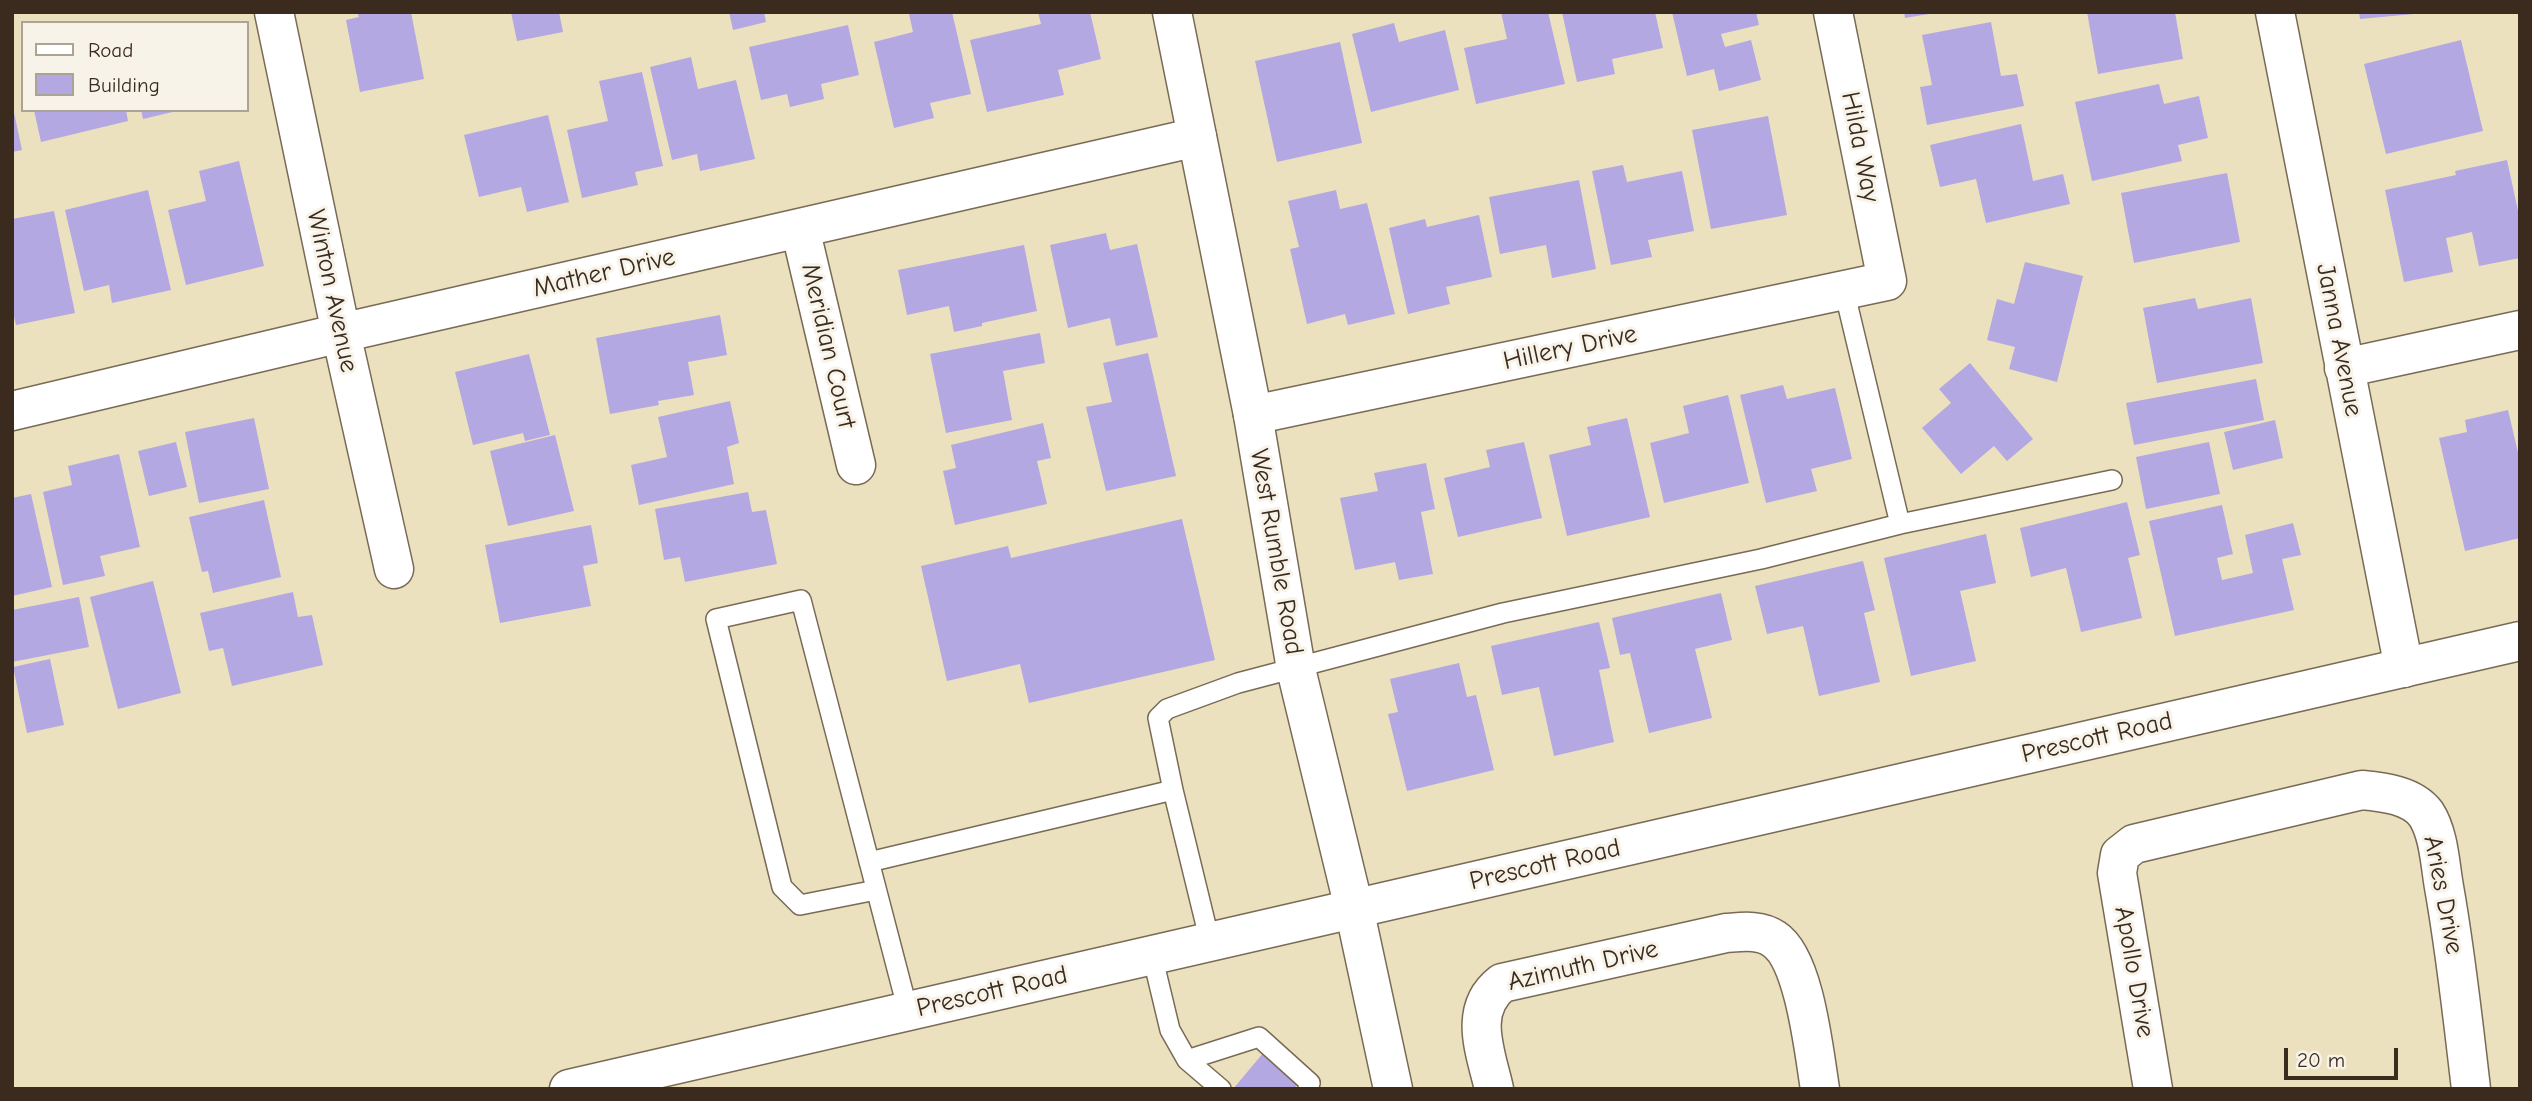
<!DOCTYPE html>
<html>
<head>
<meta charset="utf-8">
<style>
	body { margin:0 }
	#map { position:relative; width:2532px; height:1101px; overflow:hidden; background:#ece1bf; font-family:"Comic Neue",sans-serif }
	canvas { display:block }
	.frame { position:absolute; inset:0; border:14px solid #3b2a1e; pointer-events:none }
	.legend { position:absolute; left:21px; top:21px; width:228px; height:91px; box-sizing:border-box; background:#f7f3e8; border:2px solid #aca397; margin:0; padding:9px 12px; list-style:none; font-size:21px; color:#3b2a1e }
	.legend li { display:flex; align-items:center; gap:14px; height:35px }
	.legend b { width:35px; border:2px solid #aca397 }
	.scale { position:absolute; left:2284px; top:1048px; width:114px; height:32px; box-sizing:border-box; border:4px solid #3b2a1e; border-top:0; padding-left:9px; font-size:21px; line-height:24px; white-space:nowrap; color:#3b2a1e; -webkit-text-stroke:5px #f7f3e8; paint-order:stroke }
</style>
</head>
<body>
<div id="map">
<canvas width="2532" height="1101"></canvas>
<div class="frame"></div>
<ul class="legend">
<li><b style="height:9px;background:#fff"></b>Road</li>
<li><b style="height:19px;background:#b3a8e1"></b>Building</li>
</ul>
<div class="scale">20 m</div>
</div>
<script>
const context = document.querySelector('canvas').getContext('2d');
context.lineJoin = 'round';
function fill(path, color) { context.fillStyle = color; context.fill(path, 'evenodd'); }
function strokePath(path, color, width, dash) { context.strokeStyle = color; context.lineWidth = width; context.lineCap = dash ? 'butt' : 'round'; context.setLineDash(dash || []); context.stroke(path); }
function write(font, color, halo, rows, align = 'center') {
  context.font = font + ' "Comic Neue",sans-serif'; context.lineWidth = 6; context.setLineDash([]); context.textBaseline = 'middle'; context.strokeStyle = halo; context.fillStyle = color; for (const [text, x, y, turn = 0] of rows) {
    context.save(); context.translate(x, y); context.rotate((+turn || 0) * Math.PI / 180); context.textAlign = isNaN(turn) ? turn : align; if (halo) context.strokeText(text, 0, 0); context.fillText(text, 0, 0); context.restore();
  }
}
fill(new Path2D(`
	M357,12H411L424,79L360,92L346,20L359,17Z
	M511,12H559L563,32L517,41Z
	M729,12H764L766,22L733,30Z
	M918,12H952L971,94L930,103L934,118L894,128L874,42L913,32L909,14Z
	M1038,12H1090L1101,59L1058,70L1064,95L987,112L970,40L1041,24Z
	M1501,12H1548L1565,84L1476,104L1464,48L1507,39Z
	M1562,12H1655L1663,48L1612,59L1615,74L1577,82Z
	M1672,12H1756L1759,25L1721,34L1725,47L1751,40L1761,80L1719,91L1714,69L1687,76Z
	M1904,12H1929V14L1905,18Z
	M2087,12H2175L2183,59L2098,74Z
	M2359,12H2414V14L2360,19Z
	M1991,22L2001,76L2017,74L2024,106L1927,125L1920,87L1932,85L1922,35Z
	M1394,23L1399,42L1445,30L1459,90L1371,112L1352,34Z
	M848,25L859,75L821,84L824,99L790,107L787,94L761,100L749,47Z
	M2461,40L2483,131L2386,154L2364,64Z
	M1340,42L1362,143L1277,162L1255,61Z
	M691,57L698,89L736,80L755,159L700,171L697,154L672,160L650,67Z
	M642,72L663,166L635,172L638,185L582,198L567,130L608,121L599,81Z
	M2159,84L2164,104L2199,96L2208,138L2178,145L2182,161L2092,181L2075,102Z
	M12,103L22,150L12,152Z
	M34,110H126L128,121L41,142Z
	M141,110H177V111L143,119Z
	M548,115L569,202L527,212L521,187L479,197L464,135Z
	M1768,116L1787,215L1711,229L1692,130Z
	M2021,124L2033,181L2063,174L2070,204L1986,223L1976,179L1940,187L1930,145Z
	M2507,160L2520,220V258L2479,266L2472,232L2446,238L2453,272L2404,282L2385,190L2456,175L2455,171Z
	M239,161L264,266L186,285L168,210L206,201L199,171Z
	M1623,165L1627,182L1682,171L1694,231L1648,240L1652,257L1611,265L1592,171Z
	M2227,173L2240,242L2134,263L2121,193Z
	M1579,180L1596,269L1552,278L1546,245L1500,254L1489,197Z
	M148,190L171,290L112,303L109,285L84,291L65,210Z
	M1336,190L1340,209L1367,203L1395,314L1348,325L1345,314L1307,324L1290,249L1299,247L1288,201Z
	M54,211L75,313L16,325L12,308V219Z
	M1479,215L1492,277L1446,287L1450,304L1408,314L1389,228L1425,219L1427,227Z
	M1106,233L1110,250L1137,244L1158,337L1116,346L1110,318L1068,328L1050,245Z
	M1024,245L1037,311L982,323V326L954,332L949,306L907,315L898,270Z
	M2025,262L2083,276L2057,382L2009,369L2015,347L1987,340L1997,299L2014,304Z
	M2195,298L2198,309L2251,298L2263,363L2157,383L2143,308Z
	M720,315L727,355L688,362L694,395L658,401L659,405L610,414L596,338Z
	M1040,333L1045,363L1003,371L1012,420L946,433L930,354Z
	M1148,353L1176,476L1106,491L1086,407L1112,402L1103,363Z
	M529,354L550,435L525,441L523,433L473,445L455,372Z
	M1970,363L2033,439L2007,461L1994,446L1961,474L1922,428L1951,403L1939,389Z
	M2256,379L2264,420L2134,445L2126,403Z
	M1783,385L1787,399L1835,388L1852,459L1811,469L1817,491L1766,503L1740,395Z
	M1728,395L1749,483L1664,503L1650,443L1689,433L1683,406Z
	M730,401L739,443L727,447L734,484L639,505L631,465L667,457L658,417Z
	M2508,410L2520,461V538L2465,551L2439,438L2467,432L2465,420Z
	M254,418L269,489L199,503L185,432Z
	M1627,418L1650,517L1567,536L1549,455L1591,445L1587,427Z
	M2275,420L2283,458L2233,470L2224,432Z
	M1043,423L1051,458L1037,461L1047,504L955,525L943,471L956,468L951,445Z
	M555,435L574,511L508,526L490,451Z
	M176,442L187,487L149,496L138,451Z
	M1524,442L1542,518L1458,537L1444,478L1490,467L1486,450Z
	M2209,442L2220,494L2146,509L2136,457Z
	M119,454L140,547L100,556L105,576L63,585L43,492L72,485L68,466Z
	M1426,463L1435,509L1421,512L1433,574L1399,580L1395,562L1355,570L1340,498L1378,491L1374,473Z
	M748,492L752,512L766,510L777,564L685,582L680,557L664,560L655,509Z
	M31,494L52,587L12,596V498Z
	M264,500L281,577L213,593L208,571L202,572L189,517Z
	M2127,502L2140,555L2128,558L2142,618L2081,632L2066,568L2031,577L2020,528Z
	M2222,505L2233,554L2217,558L2222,580L2253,573L2245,535L2293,523L2301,555L2282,559L2294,610L2175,636L2149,521Z
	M1182,519L1215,660L1029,703L1020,664L947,681L921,566L1008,546L1011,558Z
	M591,525L598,563L583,566L591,606L500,623L485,545Z
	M1986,534L1996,583L1960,591L1976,661L1911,676L1884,558Z
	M1863,561L1875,610L1864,613L1880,682L1819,696L1803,626L1767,634L1755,586Z
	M153,581L181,693L118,709L90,597Z
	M293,592L298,617L312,615L323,665L232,686L223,648L209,651L200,613Z
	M1721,593L1732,640L1695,649L1712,718L1649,733L1630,653L1620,655L1612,618Z
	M79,597L89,647L12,662V610Z
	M1599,622L1610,668L1599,670L1614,742L1554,756L1539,687L1502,695L1491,646Z
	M50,659L64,725L27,733L13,667Z
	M1459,663L1467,697L1476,695L1494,770L1407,791L1388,714L1398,712L1390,679Z
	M1264,1052L1300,1082L1294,1089H1233Z`), '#b3a8e1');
const service = new Path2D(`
	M1900,524L2112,480
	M1173,790L1158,718L1167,709L1238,683L1503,613L1761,559L1900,524L1844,290
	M869,862L1173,790L1210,942
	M876,890L800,905L782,887L716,619L801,600L908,1011
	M1152,955L1170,1030L1187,1060L1221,1089
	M1187,1060L1259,1037L1310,1083L1308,1089`);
const minor = new Path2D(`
	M274,12L341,333L394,569
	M2275,12L2404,668
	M800,228L856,465
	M2344,368L2520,330
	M12,411L341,333L1197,137
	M1253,415L1887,281L1833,12
	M1494,1089C1486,1053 1467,1010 1502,983L1726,933C1741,932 1760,929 1774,939C1805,959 1814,1053 1820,1089
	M2153,1089L2117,873L2120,855L2134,844L2362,790C2383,792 2412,795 2426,814C2439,834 2440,864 2444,887C2456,954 2463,1021 2471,1089`);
const tertiary = new Path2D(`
	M1172,12L1253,415L1296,669L1354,908L1393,1089`);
const secondary = new Path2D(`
	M569,1089L2520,641`);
strokePath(service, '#796a56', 22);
strokePath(minor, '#796a56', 41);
strokePath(tertiary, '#796a56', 41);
strokePath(secondary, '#796a56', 41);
strokePath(service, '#fff', 19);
strokePath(minor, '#fff', 38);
strokePath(tertiary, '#fff', 38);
strokePath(secondary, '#fff', 38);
write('26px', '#3b2a1e', '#f7f3e8', [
	["Hilda Way",1860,147,79],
	["Mather Drive",604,273,-13],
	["Winton Avenue",332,291,78],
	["Janna Avenue",2339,340,79],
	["Meridian Court",828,346,77],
	["Hillery Drive",1570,348,-12],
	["West Rumble Road",1276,552,80],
	["Prescott Road",2097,738,-13],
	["Prescott Road",1545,865,-13],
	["Aries Drive",2443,895,79],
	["Azimuth Drive",1583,966,-13],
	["Apollo Drive",2134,972,80],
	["Prescott Road",992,992,-13]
]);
</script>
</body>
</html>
